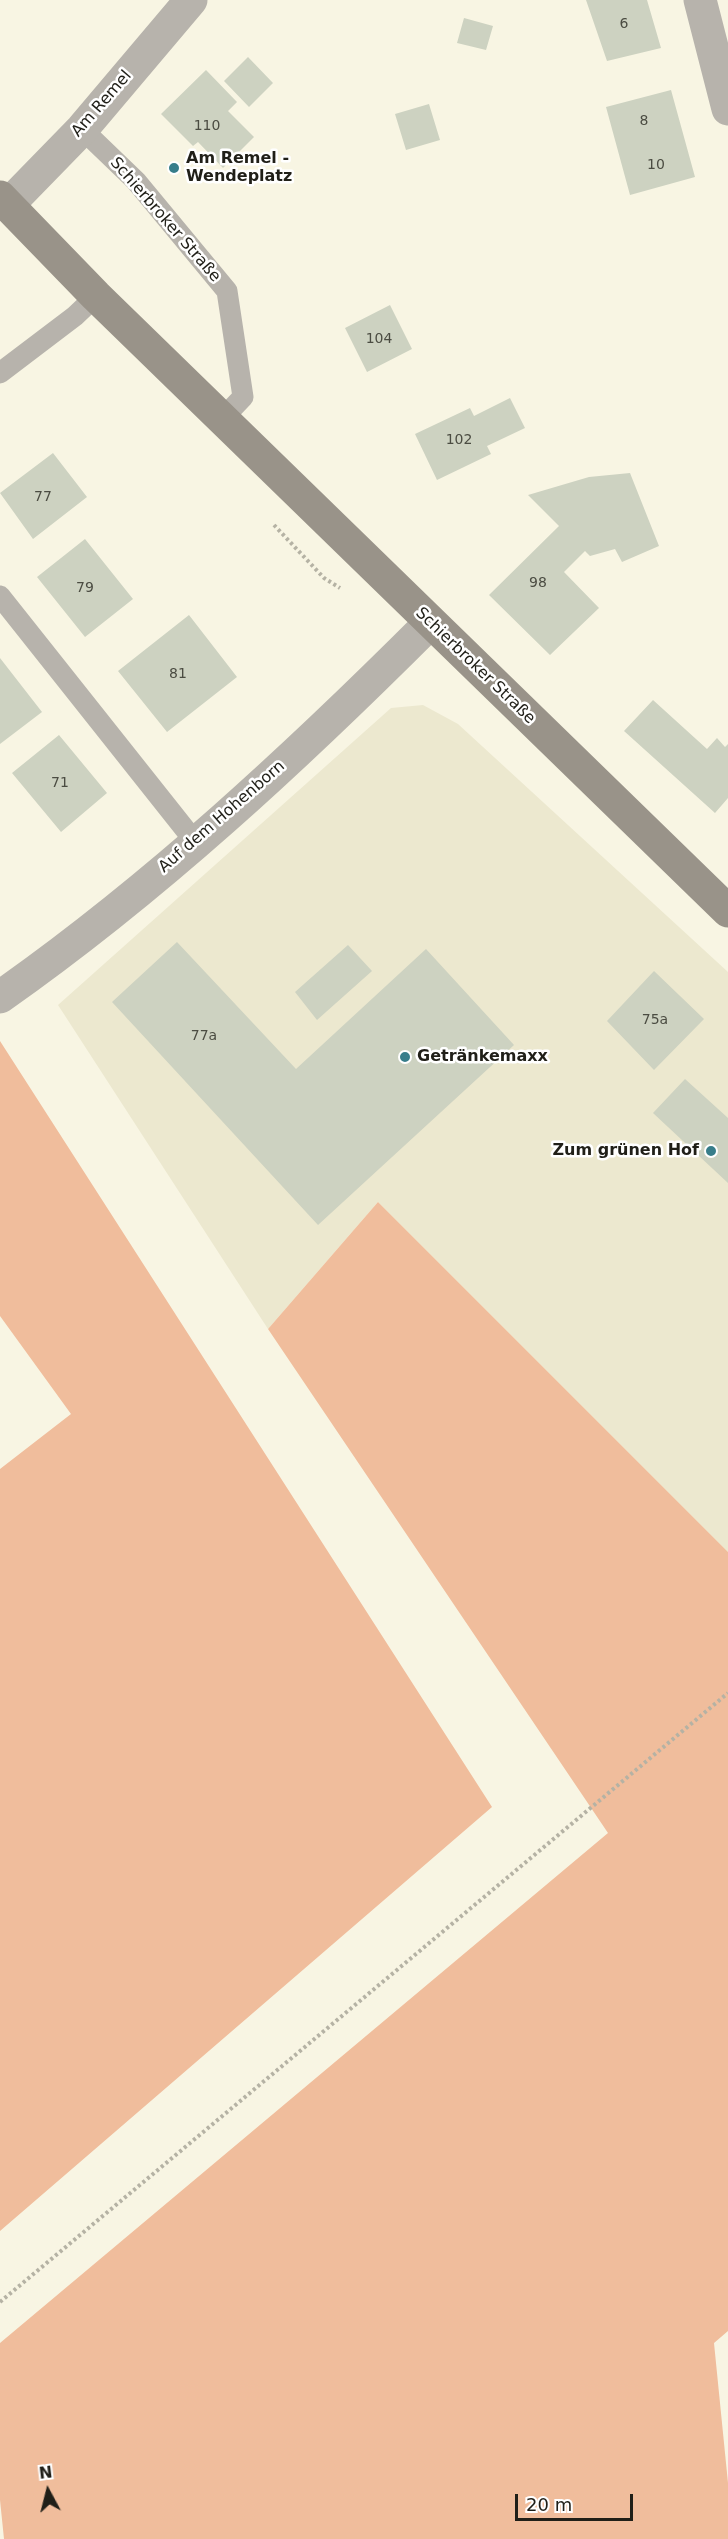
<!DOCTYPE html>
<html>
<head>
<meta charset="utf-8">
<style>
	body { margin:0 }
	#map { position:relative; width:728px; height:2539px; overflow:hidden; background:#f8f5e3; font-family:"DejaVu Sans",sans-serif }
	canvas { display:block }
	.north { position:absolute; left:18px; top:2461px; width:60px; height:60px; -webkit-text-stroke:4px #fff; paint-order:stroke; rotate:353deg; font-size:16px; font-weight:700; line-height:24px; text-align:center; color:#201f18 }
	.north::after { content:''; display:block; margin:auto; width:21px; height:27px; background:#201f18; clip-path:polygon(50% 0,100% 100%,50% 72%,0 100%) }
	.scale { position:absolute; left:515px; top:2494px; width:118px; height:27px; box-sizing:border-box; border:3px solid #201f18; border-top:0; padding-left:8px; font-size:18px; line-height:21px; white-space:nowrap; color:#201f18; -webkit-text-stroke:4px #fff; paint-order:stroke }
</style>
</head>
<body>
<div id="map">
<canvas width="728" height="2539"></canvas>
<div class="north">N</div>
<div class="scale">20 m</div>
</div>
<script>
const context = document.querySelector('canvas').getContext('2d');
context.lineJoin = 'round';
function fill(path, color) { context.fillStyle = color; context.fill(path, 'evenodd'); }
function strokePath(path, color, width, dash) { context.strokeStyle = color; context.lineWidth = width; context.lineCap = dash ? 'butt' : 'round'; context.setLineDash(dash || []); context.stroke(path); }
function write(font, color, halo, rows, align = 'center') {
  context.font = font + ' "DejaVu Sans",sans-serif'; context.lineWidth = 5; context.setLineDash([]); context.textBaseline = 'middle'; context.strokeStyle = halo; context.fillStyle = color; for (const [text, x, y, turn = 0] of rows) {
    context.save(); context.translate(x, y); context.rotate((+turn || 0) * Math.PI / 180); context.textAlign = isNaN(turn) ? turn : align; if (halo) context.strokeText(text, 0, 0); context.fillText(text, 0, 0); context.restore();
  }
}
fill(new Path2D(`
	M423,705L458,724L728,972V1552L378,1202L268,1329L58,1005L391,708Z`), '#ece8cf');
fill(new Path2D(`
	M0,1041L492,1807L0,2231V1469L71,1414L0,1316Z
	M378,1202L728,1552V2331L714,2343L728,2483V2539H4L0,2500V2343L608,1833L268,1329Z`), '#f0bd9c');
fill(new Path2D(`
	M586,0H647L661,48L607,61Z
	M464,18L493,26L486,50L457,43Z
	M248,57L273,83L249,107L224,81Z
	M206,70L237,102L228,111L254,137L223,168L198,142L193,146L161,114Z
	M671,90L695,177L630,195L606,107Z
	M429,104L440,140L406,150L395,114Z
	M390,305L412,349L367,372L345,328Z
	M510,398L525,428L487,446L491,454L437,480L415,434L470,408L474,416Z
	M53,453L87,497L33,539L0,493Z
	M630,473L659,546L622,562L615,549L590,556L585,551L564,572L599,608L550,655L489,595L559,526L528,495L589,477Z
	M85,539L133,599L85,637L37,577Z
	M189,615L237,677L167,732L118,671Z
	M0,658L42,712L0,744Z
	M653,700L707,749L717,738L725,747L728,744V798L715,813L624,731Z
	M59,735L107,793L61,832L12,773Z
	M177,942L296,1069L426,949L514,1045L318,1225L112,1002Z
	M348,945L372,971L317,1020L295,992Z
	M654,971L704,1019L654,1070L607,1021Z
	M685,1079L728,1118V1183L653,1113Z`), '#cdd2c1');
strokePath(new Path2D(`
	M274,525L324,578L340,588
	M0,2302L728,1693`), '#b5b2a4', 4, [3, 3]);
strokePath(new Path2D(`
	M82,129L136,181L227,291L243,397L223,418
	M0,373L75,316L96,296
	M0,596L196,843`), '#b7b3ac', 21);
strokePath(new Path2D(`
	M700,0L728,109
	M8,205L82,129L191,0
	M0,997C155,888 296,757 430,623`), '#b7b3ac', 33);
strokePath(new Path2D(`
	M0,197L96,296L728,911`), '#999389', 33);
for (const [x, y, r, color] of [
	[174,168,6,"#377d8a"],
	[405,1057,6,"#377d8a"],
	[711,1151,6,"#377d8a"]
]) { const dot = new Path2D(); dot.arc(x, y, r, 0, 2 * Math.PI); context.fillStyle = color; context.fill(dot); strokePath(dot, '#fff', 2); }
write('14px', '#4b4c42', null, [
	["6",624,24],
	["8",644,121],
	["110",207,126],
	["10",656,165],
	["104",379,339],
	["102",459,440],
	["77",43,497],
	["98",538,583],
	["79",85,588],
	["81",178,674],
	["71",60,783],
	["75a",655,1020],
	["77a",204,1036]
]);
write('16px', '#201f18', '#fff', [
	["Am Remel",102,104,-49],
	["Schierbroker Straße",165,220,49],
	["Schierbroker Straße",475,666,44],
	["Auf dem Hohenborn",222,817,-41]
]);
write('bold 16px', '#201f18', '#fff', [
	["Am Remel -",186,159],
	["Wendeplatz",186,177],
	["Getränkemaxx",417,1057],
	["Zum grünen Hof",699,1151,"right"]
], 'left');
</script>
</body>
</html>
